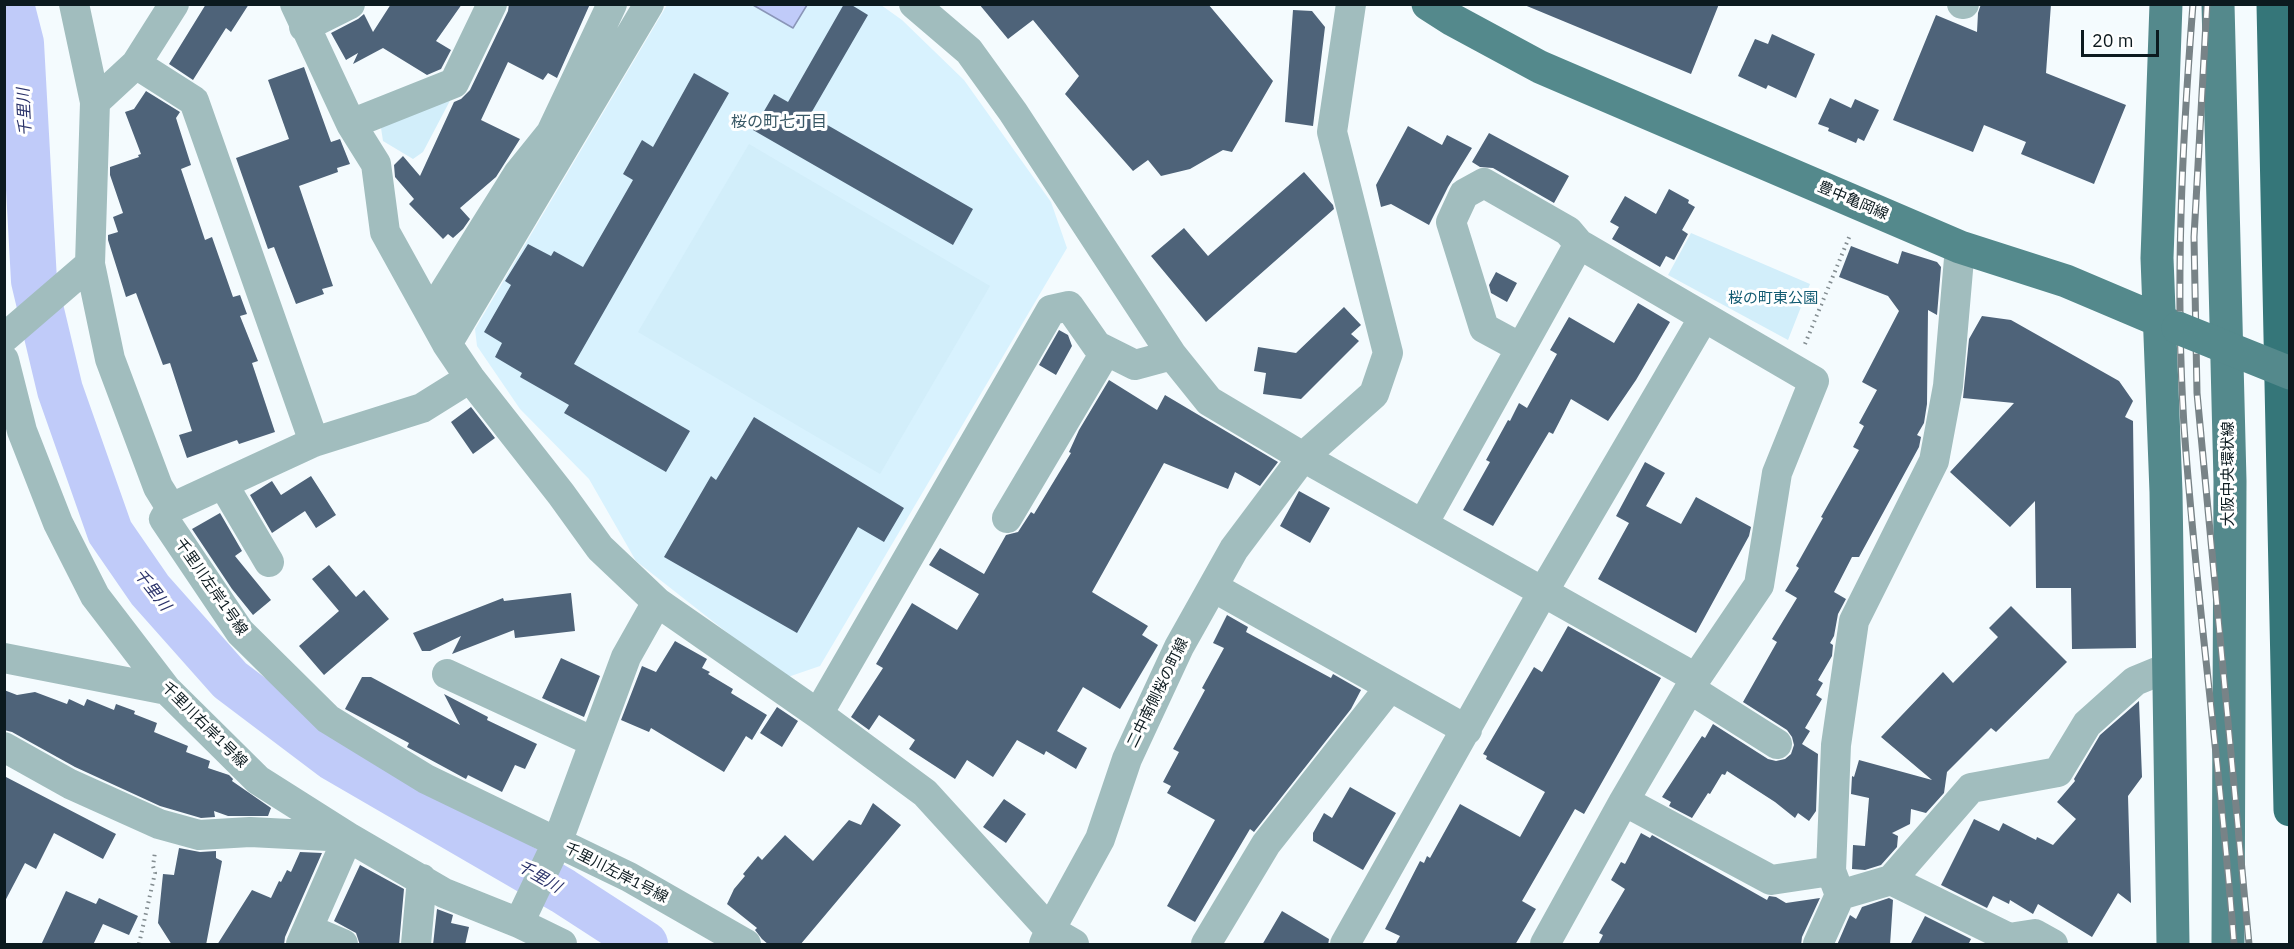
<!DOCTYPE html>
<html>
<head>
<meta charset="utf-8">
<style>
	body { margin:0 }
	#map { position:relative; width:2294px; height:949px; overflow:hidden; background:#f4fbfe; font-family:"IBM Plex Sans",sans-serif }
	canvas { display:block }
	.frame { position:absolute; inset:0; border:6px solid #0c1a1f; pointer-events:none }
	.scale { position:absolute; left:2081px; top:30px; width:78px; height:27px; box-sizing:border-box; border:3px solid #0c1a1f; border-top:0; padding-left:8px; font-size:18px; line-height:21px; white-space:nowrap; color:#0c1a1f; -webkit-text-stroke:4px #fff; paint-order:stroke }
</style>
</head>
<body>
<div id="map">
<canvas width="2294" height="949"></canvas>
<div class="frame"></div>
<div class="scale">20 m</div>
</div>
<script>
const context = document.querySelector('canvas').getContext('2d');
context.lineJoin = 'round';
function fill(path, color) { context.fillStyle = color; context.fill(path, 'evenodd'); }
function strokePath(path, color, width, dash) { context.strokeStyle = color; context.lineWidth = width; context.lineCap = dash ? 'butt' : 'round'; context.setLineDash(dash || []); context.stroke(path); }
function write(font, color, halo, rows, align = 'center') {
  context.font = font + ' "IBM Plex Sans","Noto Sans JP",sans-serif'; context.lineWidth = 6; context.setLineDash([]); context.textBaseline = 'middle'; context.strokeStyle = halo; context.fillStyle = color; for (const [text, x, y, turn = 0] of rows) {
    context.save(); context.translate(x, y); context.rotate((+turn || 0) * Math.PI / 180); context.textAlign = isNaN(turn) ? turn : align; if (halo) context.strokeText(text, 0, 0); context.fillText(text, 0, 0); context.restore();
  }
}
fill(new Path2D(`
	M667,5H881L902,20L964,80L1051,202L1067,248L820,666L785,678L636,561L589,479L520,409L477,346L475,329Z`), '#d8f2fe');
fill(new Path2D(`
	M454,93L423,152L413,159L383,141L381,128Z
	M749,144L990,286L880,474L638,332Z
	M1691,233L1810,284L1788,340L1668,275Z`), '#d2eefa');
const water = new Path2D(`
	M753,5H807L793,28Z`);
fill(water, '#c0cbf9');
strokePath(water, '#8a96b8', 1.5);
strokePath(new Path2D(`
	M11,4L21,43L34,281L60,390L110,532L150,590L230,680L332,757L563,891L645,944`), '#c0cbf9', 46);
fill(new Path2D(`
	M206,4H249L231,32L226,28L193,80L169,64Z
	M391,4H462L436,41L451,50L441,69L427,75L383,48L353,64L358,53L346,60L331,33L358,19L364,14L373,32Z
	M509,4H590L557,78L548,73L543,80L508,62L481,120L520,139L496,177L460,208L470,219L463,229L453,238L448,234L443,239L409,204L414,199L395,177L394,165L403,156L420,176L454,102L461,99L470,90L508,11Z
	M844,4H850L868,15L810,115L973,209L953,245L753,130L774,94L788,102Z
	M979,4H1208L1273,81L1232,152L1223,150L1190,169L1161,176L1148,160L1133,171L1065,94L1079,76L1033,20L1008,39Z
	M1522,4H1719L1691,74Z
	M1981,4H2051L2046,73L2126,105L2094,184L2021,154L2026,142L1984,125L1973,152L1893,120L1936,15L1977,32L1978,13Z
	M1293,10L1312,11L1325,27L1313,126L1285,122Z
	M1772,34L1815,54L1796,98L1768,85L1766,89L1738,76L1755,39L1768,44Z
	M304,67L331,142L340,139L350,164L337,168L338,172L299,186L333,286L322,289L324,294L296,304L274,247L268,249L236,158L289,139L268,80Z
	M694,73L729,93L574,364L690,431L666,472L564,413L569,405L520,377L522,373L495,357L502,343L484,332L511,285L505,281L528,244L551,256L554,251L583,267L633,180L623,174L642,140L653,147Z
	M146,91L180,112L176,118L191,165L181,169L205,240L212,237L233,297L240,295L247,314L240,316L258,361L252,363L275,432L239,444L237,440L187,458L179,435L192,431L170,363L163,365L136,293L126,297L108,240V235L118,232L113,217L123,213L110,175V167L139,157L138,155L141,154L125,112L134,109Z
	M1830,98L1851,108L1855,99L1879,110L1864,141L1858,138L1856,143L1828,131L1829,128L1818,124Z
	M1408,126L1442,145L1447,135L1472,148L1448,187L1429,225L1391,204L1381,207L1376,185Z
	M1489,133L1569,176L1554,203L1493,168L1480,167L1472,162Z
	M1304,172L1333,205L1334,209L1206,322L1151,256L1184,228L1208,256Z
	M1669,189L1689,200L1688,203L1695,207L1682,230L1688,234L1674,260L1666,256L1660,267L1612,239L1619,227L1610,222L1625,196L1656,214Z
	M1851,246L1898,264L1902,251L1937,262L1941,267L1937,315L1928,310L1927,404L1924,423L1917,435L1921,437L1919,447L1859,557H1852L1834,592L1846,599L1838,614L1834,636L1830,643L1833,645L1832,656L1818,680L1823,683L1816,695L1822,699L1805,728L1810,731L1802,744L1818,754L1816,811L1809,821L1798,813L1795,818L1775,802L1727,771L1725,775L1722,774L1710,794L1708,793L1692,818L1669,806L1671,802L1662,797L1702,736L1705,738L1713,724L1768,759L1776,761L1785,759L1791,754L1794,745L1792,737L1787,730L1743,702L1777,642L1772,639L1797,598L1785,591L1799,568L1796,566L1823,518L1821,517L1859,450L1853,447L1864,426L1859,423L1877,390L1862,382L1899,311L1888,296L1839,277Z
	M1496,272L1517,283L1507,302L1491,293L1489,285Z
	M1638,303L1670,322L1636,380L1608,421L1571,399L1553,434L1549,432L1493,526L1463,510L1490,462L1486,460L1508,420L1510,421L1519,403L1527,408L1557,354L1550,350L1569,317L1614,343Z
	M1344,307L1361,325L1351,334L1359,341L1301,399L1263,394L1266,373L1254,371L1258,347L1296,353Z
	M1982,316L2011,320L2119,381L2133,401L2125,417L2133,421L2136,648L2072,649L2071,588H2036L2035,501L2010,527L1950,472L2014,403L1963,398L1969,339Z
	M1059,330L1068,335L1072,346L1056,375L1039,365Z
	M1109,380L1157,410L1165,395L1278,462L1260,486L1235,472L1228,489L1164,463L1092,592L1148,626L1142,635L1158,645L1120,709L1083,687L1057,731L1087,748L1076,769L1046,751L1044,755L1017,740L993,777L967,760L955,779L909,749L915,740L879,715L869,730L851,717L883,668L876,664L912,603L957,630L979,594L929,565L940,548L984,574L1006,535L1018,532L1031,512L1034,514L1071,453L1069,452L1079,430Z
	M471,407L495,438L473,454L451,422Z
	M754,417L904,508L884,542L858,527L797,633L664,557L711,476L716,480Z
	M1645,462L1665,473L1646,506L1681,524L1696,497L1751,527L1749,536L1696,633L1598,579L1629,523L1616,516Z
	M311,476L336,515L316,528L305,511L272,533L250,495L272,481L281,495Z
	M1299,491L1330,508L1310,543L1280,526Z
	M220,513L242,551L235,556L271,600L253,615L232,589L192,529Z
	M329,565L356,597L364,590L389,619L324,675L299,646L339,611L312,579Z
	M571,593L575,631L515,638L514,630L452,654L461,636L430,651H422L413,633L503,598L504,601Z
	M2011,606L2067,662L1996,732L1991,728L1947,772L1944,793L1926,813L1911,809L1910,824L1892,833L1898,836L1897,847L1881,865L1865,870L1852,869L1853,845L1865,846L1869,798L1851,794L1852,776L1854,777L1859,760L1932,780L1881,737L1943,672L1953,683L1998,637L1989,628Z
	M1227,615L1248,627L1246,632L1331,678L1333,674L1361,690L1351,709L1254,832L1250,829L1195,922L1167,906L1215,820L1167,793L1171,786L1163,782L1179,752L1173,749L1205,690L1202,688L1224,648L1213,643Z
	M1568,626L1661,678L1584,814L1575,809L1522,901L1536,909L1515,945H1395L1400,936L1385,929L1420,861L1424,863L1427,856L1430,858L1460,804L1520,837L1545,792L1486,759L1487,756L1483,754L1534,667L1542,672Z
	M675,641L707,659L702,668L710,672L708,674L733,689L731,693L767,715L752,740L746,736L724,772L651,728L649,732L621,720L642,666L656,672Z
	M561,658L600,676L584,717L542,698Z
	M362,677H371L460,725L444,694L488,717L487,720L537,744L525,769L515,765L502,792L468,775L466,779L407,747L409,743L345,709Z
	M4,690L17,695L35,692L67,704L69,699L84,706L87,699L114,710L116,704L135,711L134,714L157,723L154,732L188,746L186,752L210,761L208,768L229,775L233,779L232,781L271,808L268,816H228L214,811L215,817L201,818L160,806L75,767L12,732L4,730Z
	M2139,701L2142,777L2128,796L2131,903L2118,893L2092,937L2038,904L2033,914L2010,900L2009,904L1993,896L1987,908L1941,885L1974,819L1999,831L2003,823L2036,840L2037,837L2053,845L2076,819L2057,802L2075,781L2074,779L2100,735Z
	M777,707L798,721L782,747L760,733Z
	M4,776L116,834L103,859L54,833L36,869L25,863L4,903Z
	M1350,787L1396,813L1363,870L1313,841V833L1324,813L1332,818Z
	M1004,799L1026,814L1006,843L983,827Z
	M873,803L901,825L800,945H769L762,939L755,930L757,928L727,904L734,889L745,876L743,874L758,856L762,860L785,835L813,861L849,820L861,825Z
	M1641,833L1650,838L1652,835L1767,900L1769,896L1776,897L1786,903L1820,898L1802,937L1801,945H1598L1603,935L1599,933L1625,889L1611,880L1621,862L1625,864Z
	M179,848L200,852L216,851V858L222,861L206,945H172L158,923L163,874L174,875Z
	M300,852L322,853L285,937L284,945H217L252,890L271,898L279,881L281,882L287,870L291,872Z
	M360,865L404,889L399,945H360L356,933L334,921Z
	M66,891L96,904L99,898L138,916L129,935L103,924L93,945H41Z
	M1889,898L1893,900L1890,945H1837L1850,915L1856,919L1862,907Z
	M437,909L453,915L451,923L469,927L465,945H433Z
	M1282,911L1329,939L1328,945H1262Z
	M1925,916L1971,939L1968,945H1910Z`), '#4e6379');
strokePath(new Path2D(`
	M1805,344L1850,235
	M139,944L155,873L153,866L155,852`), '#828c90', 4, [1.5, 4.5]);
strokePath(new Path2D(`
	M74,4L95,102L90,264L110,359L158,487L171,508
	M295,4L351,124L376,164L385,232L447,344L470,378L561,494L600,548L657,602L818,714L925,793L1050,930L1074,944
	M914,4L969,51L1013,112L1172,355L1209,401L1303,457L1696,678
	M1962,4H1964
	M304,27L350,4
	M136,64L194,101L314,442
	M95,102L136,64L174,4
	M351,124L454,83L492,4
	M431,313L518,174L551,133L612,4
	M4,338L90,264
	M447,344L649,4
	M1521,348L1484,328L1451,222L1464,194L1484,183L1568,231L1579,244
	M4,360L22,431L58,523L95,596L167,690L258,780L348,837L444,893L519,923L562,944
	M223,484L269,562
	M171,508L164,519L240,632L328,719L426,779L629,877L746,944
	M171,508L314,442L422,408L470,378
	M1007,518L1106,351
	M1423,524L1579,244L1814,381L1777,473L1759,585L1696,678L1624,801L1545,944
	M1213,587L1467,730
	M4,658L167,690
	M447,674L594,742
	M1690,689L1777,744
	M818,714L1051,310L1069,306L1097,346L1135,365L1172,355
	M4,747L70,784L159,824L199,835L250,832L348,837L301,944
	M1624,801L1771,880L1831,871
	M1891,880L2009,938L2035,934L2053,944
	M1840,895L1891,880L1971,788L2058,772L2087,724L2135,681L2169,667
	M519,923L557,843L626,657L657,602
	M308,929L343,944
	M416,944L422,879
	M1044,944L1050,930L1100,839L1127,759L1179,647L1234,549L1303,457L1374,394L1388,353L1332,132L1351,4
	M1206,944L1266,844L1390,687
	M1345,944L1543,592L1704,317
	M1818,944L1840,895L1831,871L1836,745L1854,621L1934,461L1948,386L1960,247`), '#a1bdbe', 30);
strokePath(new Path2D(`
	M1428,4L1453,20L1540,67L1960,247L2066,281L2177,328
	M2166,4L2157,258L2166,492L2173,944
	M2218,4L2230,481L2228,944`), '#54898c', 33);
strokePath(new Path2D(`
	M2273,4L2290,810`), '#357679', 33);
const rail = new Path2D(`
	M2193,4C2182,144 2175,285 2184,426C2196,599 2221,771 2234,944
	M2207,4L2194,237L2197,393L2249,944`);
strokePath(rail, '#788387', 7);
strokePath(rail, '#fff', 4.5, [14]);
strokePath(new Path2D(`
	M2178,328L2290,373`), '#54898c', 33);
write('15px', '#0c1a1f', '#fff', [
	["豊中亀岡線",1853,201,23],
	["大阪中央環状線",2229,474,-90],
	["千里川左岸1号線",211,587,55],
	["二中南側桜の町線",1158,693,-64],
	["千里川右岸1号線",204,725,45],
	["千里川左岸1号線",616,873,27]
]);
write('15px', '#125b72', '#fff', [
	["桜の町東公園",1773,299]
]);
write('italic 16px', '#2b336a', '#fff', [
	["千里川",25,112,-93],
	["千里川",152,590,52],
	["千里川",539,877,30]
]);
write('16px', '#385865', '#fff', [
	["桜の町七丁目",779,122]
]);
</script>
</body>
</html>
